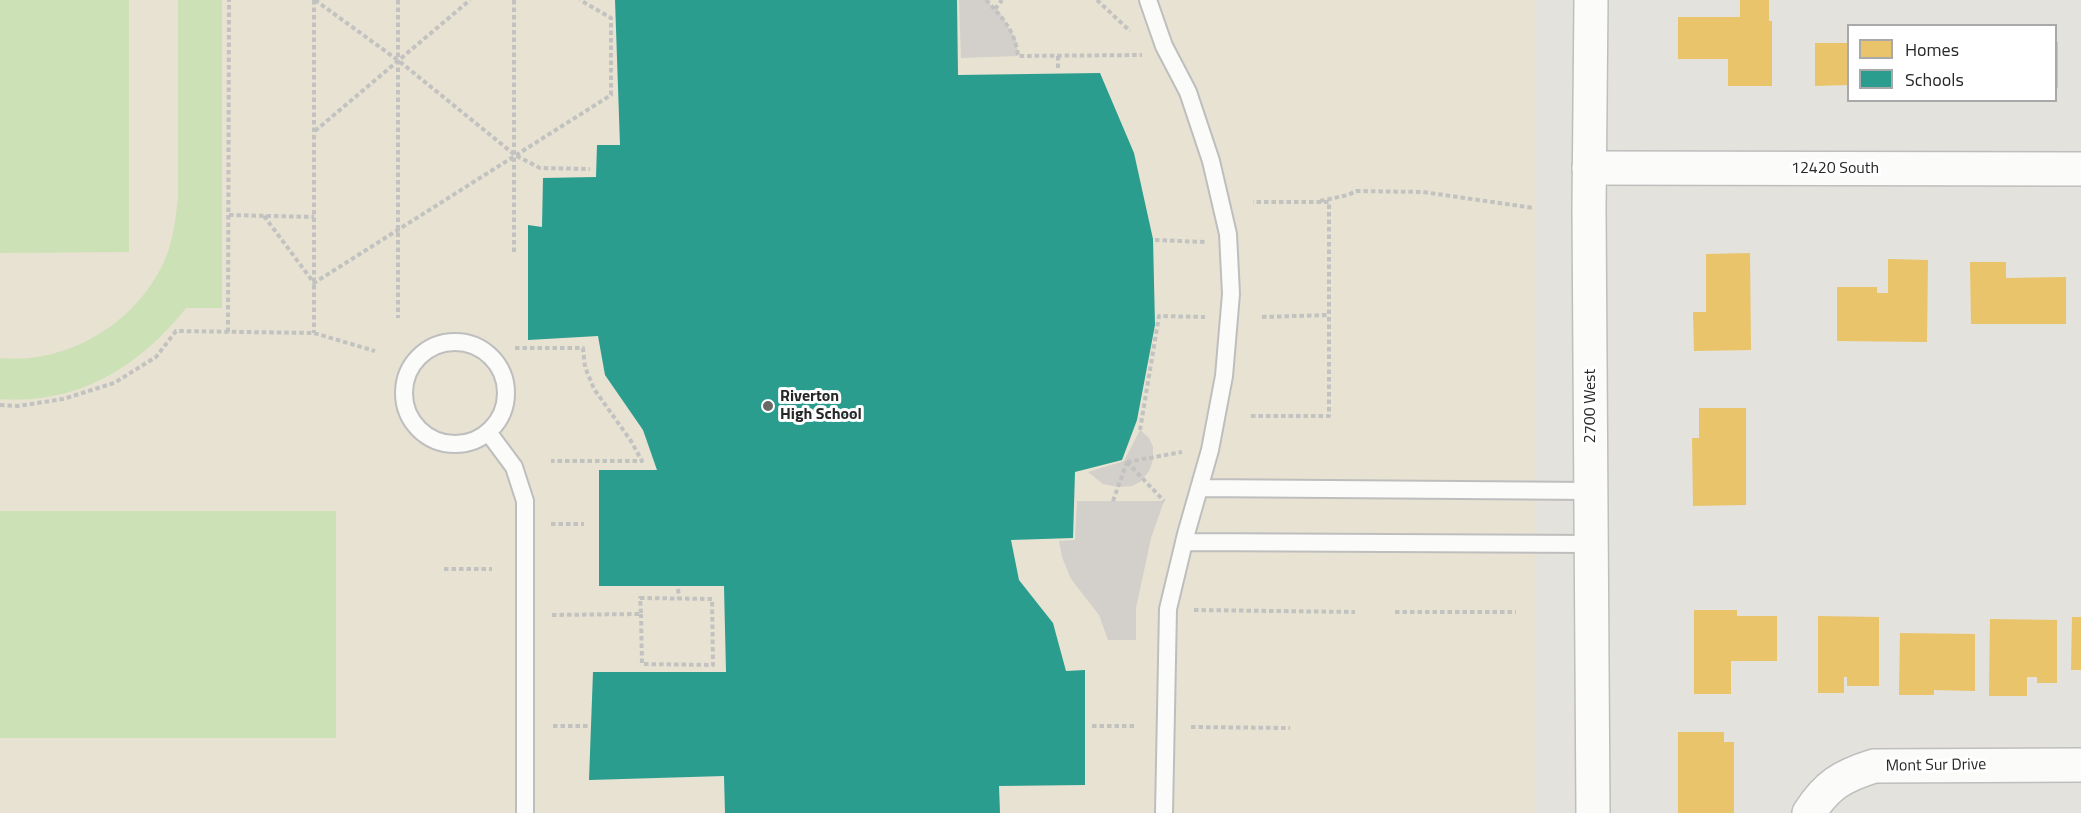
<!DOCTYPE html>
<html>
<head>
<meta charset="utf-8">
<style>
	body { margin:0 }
	#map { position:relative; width:2081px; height:813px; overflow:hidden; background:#e4e2dc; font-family:"Titillium Web",sans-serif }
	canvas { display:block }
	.legend { position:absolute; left:1847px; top:24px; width:210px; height:78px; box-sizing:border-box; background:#fff; border:2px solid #a9a9a9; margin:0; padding:8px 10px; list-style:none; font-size:18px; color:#272727 }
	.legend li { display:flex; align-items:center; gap:12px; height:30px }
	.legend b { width:30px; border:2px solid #a9a9a9 }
</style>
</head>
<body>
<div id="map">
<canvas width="2081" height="813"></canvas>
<ul class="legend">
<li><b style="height:16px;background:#e9c46a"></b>Homes</li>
<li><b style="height:16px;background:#2a9d8f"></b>Schools</li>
</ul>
</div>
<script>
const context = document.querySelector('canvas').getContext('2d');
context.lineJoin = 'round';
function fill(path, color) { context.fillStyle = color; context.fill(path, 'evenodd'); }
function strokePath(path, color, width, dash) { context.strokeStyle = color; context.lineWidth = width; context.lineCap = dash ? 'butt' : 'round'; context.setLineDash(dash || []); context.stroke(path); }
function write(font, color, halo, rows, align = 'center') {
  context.font = font + ' "Titillium Web",sans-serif'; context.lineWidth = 6; context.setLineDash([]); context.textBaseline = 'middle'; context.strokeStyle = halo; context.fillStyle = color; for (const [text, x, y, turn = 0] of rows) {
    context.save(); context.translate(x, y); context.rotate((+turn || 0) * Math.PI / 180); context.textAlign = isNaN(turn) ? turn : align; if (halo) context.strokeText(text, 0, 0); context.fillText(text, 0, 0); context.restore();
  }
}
fill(new Path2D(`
	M0,0H1535L1536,813H0Z`), '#e7e2d2');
fill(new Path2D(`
	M0,0H129V252L0,253Z
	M178,0H222V308H186C139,367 78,405 0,399V358C71,365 143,319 168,252C174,234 176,216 178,198Z
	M0,511H336V738H0Z`), '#cde1b6');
fill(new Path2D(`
	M959,0H986L1002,16L1016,40L1018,56L961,58Z
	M1140,430L1149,438L1153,447V460L1149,471L1140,482L1132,486L1118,487L1103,484L1088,472L1124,461Z
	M1077,501H1164L1151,538L1136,608V640H1108L1099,615L1071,579L1062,557L1059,541L1075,540Z`), '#d3d0cb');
fill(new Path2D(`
	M1740,0H1769V21H1772V86H1728V59H1678V17H1740Z
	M2056,42H2058V88H2056Z
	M1815,43H1848V85L1815,86Z
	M1750,253L1751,350L1694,351L1693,312H1706V254Z
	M1888,259L1928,260L1927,342L1837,341V287H1877V293H1888Z
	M1970,262H2006V278L2066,277V324H1971Z
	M1699,408H1746V505L1693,506L1692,438H1699Z
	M1694,610H1737V616H1777V661H1731V694H1694Z
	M1818,616L1879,617V686H1847V677H1844V693H1818Z
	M2072,617H2081V670H2071Z
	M1990,619L2057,620V683H2037V677H2027V696H1989Z
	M1900,633L1975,634V691L1934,690V695H1899Z
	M1678,732H1724V742H1734V813H1678Z`), '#e9c46a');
fill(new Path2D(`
	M615,0H957L958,75L1100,73L1134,153L1153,239L1155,325L1137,420L1122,460L1075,472L1073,538L1011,540L1019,580L1053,623L1066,671L1085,670V785L999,786L1000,813H725L724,776L589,780L593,672H726L724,586H599V470H657L643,430L605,375L598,336L528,340V225L542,227L543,178L596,177L597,145H620Z`), '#2a9d8f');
const lane = new Path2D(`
	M1148,0L1164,46L1188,92L1211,161L1228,234L1231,294L1224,376L1210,450L1186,534L1168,609L1164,813
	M404 393a51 51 0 1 1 102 0a51 51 0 1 1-102 0Z
	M488,432L514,467L525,501V813
	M1199,488L1591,491
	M1184,542L1592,544`);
const street = new Path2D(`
	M1589,168L2081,169
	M1809,813C1827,785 1842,776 1874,766L2081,765`);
const secondary = new Path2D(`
	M1591,0L1589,209L1593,813`);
strokePath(lane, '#bebebe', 20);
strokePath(street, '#bebebe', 36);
strokePath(secondary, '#bebebe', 36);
strokePath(new Path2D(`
	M314,0V333
	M315,0L399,61L515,155L540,168L590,169
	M398,0V318
	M514,0V254
	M986,0C1003,18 1015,31 1018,56L1142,55
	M1097,0L1130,31
	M995,9L1002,0
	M1058,56V71
	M315,131L470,0
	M1320,201L1348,195L1356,191L1423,192L1534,208
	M229,215L314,217
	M264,216L314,283L611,95V18L580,0
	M1155,240L1205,242
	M1262,317L1329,315
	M228,332L229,0
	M515,348H583L585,367L594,389L631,441L642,461H551
	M0,405L18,406L63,399L114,383L156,357L176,331L314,333L375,351
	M1251,416H1329V202H1253
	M1140,430L1159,316L1205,317
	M1127,462L1182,452
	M1127,462L1164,501
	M1113,501L1127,462
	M551,524H584
	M444,569H492
	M678,589L679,599
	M1194,610L1355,612
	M1395,612H1516
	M552,615L641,614L640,598L712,599L713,665L642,664L641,614
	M553,726H588
	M1092,726H1136
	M1191,727L1290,728`), '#c2c2c1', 4, [4.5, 3]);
strokePath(lane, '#fbfbfa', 16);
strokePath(street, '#fbfbfa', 33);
strokePath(secondary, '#fbfbfa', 33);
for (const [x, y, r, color] of [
	[768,406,6,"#696866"]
]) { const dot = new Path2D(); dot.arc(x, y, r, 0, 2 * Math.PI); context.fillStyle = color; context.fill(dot); strokePath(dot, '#fff', 2); }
write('16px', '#272727', '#fff', [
	["12420 South",1835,169],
	["2700 West",1591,406,-90],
	["Mont Sur Drive",1936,766,-1]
]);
write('bold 16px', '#272727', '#fff', [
	["Riverton",780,397],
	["High School",780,415]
], 'left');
</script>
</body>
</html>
